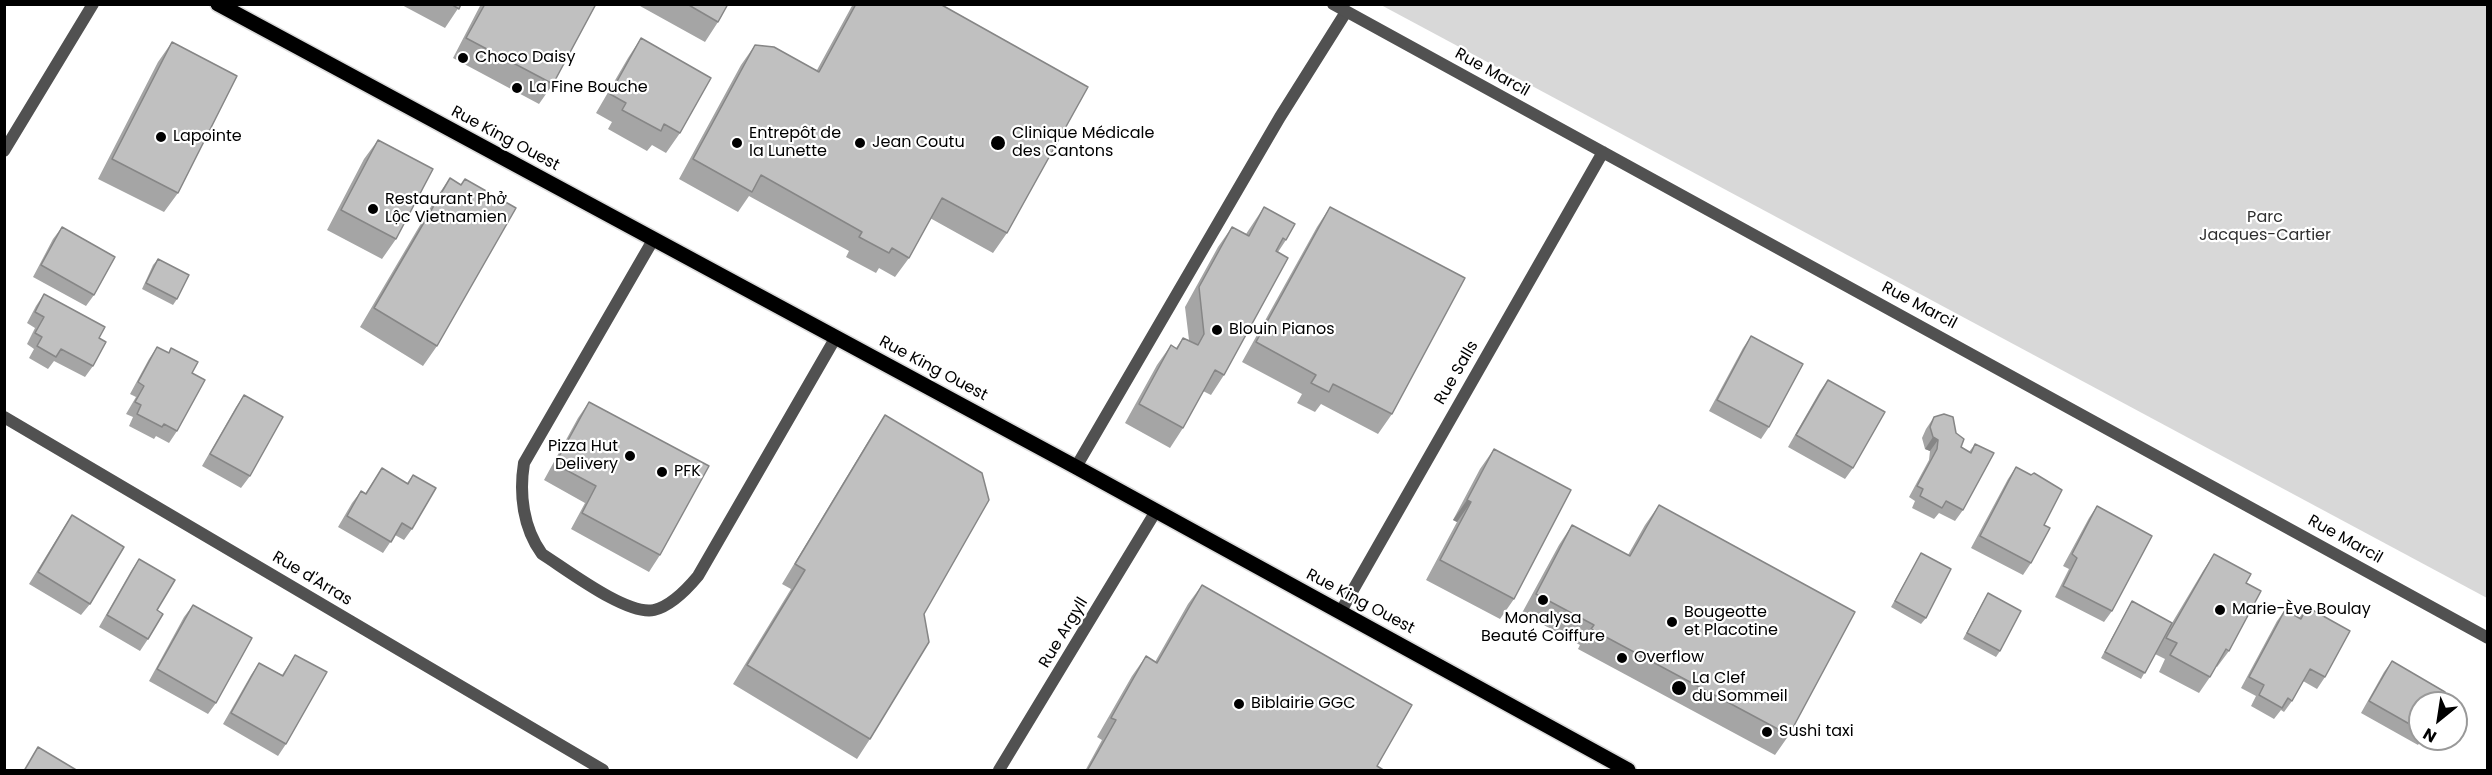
<!DOCTYPE html>
<html>
<head>
<meta charset="utf-8">
<style>
	body { margin:0 }
	#map { position:relative; width:2492px; height:775px; overflow:hidden; background:#fff; font-family:Poppins,sans-serif }
	canvas { display:block }
	.frame { position:absolute; inset:0; border:6px solid #000; pointer-events:none }
	.north { position:absolute; left:2408px; top:691px; width:60px; height:60px; box-sizing:border-box; background:#fff; border:2px solid #999; border-radius:50%; rotate:210deg; font-size:16px; font-weight:700; line-height:24px; text-align:center; color:#000 }
	.north::after { content:''; display:block; margin:auto; width:21px; height:27px; background:#000; clip-path:polygon(50% 0,100% 100%,50% 72%,0 100%) }
</style>
</head>
<body>
<div id="map">
<canvas width="2492" height="775"></canvas>
<div class="frame"></div>
<div class="north">N</div>
</div>
<script>
const context = document.querySelector('canvas').getContext('2d');
context.lineJoin = 'round';
function fill(path, color) { context.fillStyle = color; context.fill(path, 'evenodd'); }
function strokePath(path, color, width, dash) { context.strokeStyle = color; context.lineWidth = width; context.lineCap = dash ? 'butt' : 'round'; context.setLineDash(dash || []); context.stroke(path); }
function write(font, color, halo, rows, align = 'center') {
  context.font = font + ' Poppins,sans-serif'; context.lineWidth = 4.5; context.setLineDash([]); context.textBaseline = 'middle'; context.strokeStyle = halo; context.fillStyle = color; for (const [text, x, y, turn = 0] of rows) {
    context.save(); context.translate(x, y); context.rotate((+turn || 0) * Math.PI / 180); context.textAlign = isNaN(turn) ? turn : align; if (halo) context.strokeText(text, 0, 0); context.fillText(text, 0, 0); context.restore();
  }
}
fill(new Path2D(`
	M1381,5H2487V598Z`), '#d8d8d8');
const primary = new Path2D(`
	M218,4L1076,467L1628,770`);
strokePath(primary, '#dbdbdb', 18);
strokePath(new Path2D(`
	M653,240L524,463C519,494 523,528 542,554C566,569 627,616 654,610C671,606 688,588 698,576L836,337
	M1076,467L1280,117L1346,12`), '#515151', 12);
strokePath(new Path2D(`
	M1333,4L2488,638
	M4,151L93,4
	M4,417L603,770
	M1341,611L1603,152
	M999,770L1156,511`), '#515151', 12);
strokePath(primary, '#000', 15);
fill(new Path2D(`
	M400,4H461L445,28Z
	M481,4H596L553,84L539,104L453,58Z
	M641,4H728L718,22L705,42L640,6Z
	M853,4H940L1007,233L993,253L930,218L909,258L895,277L879,268L876,273L846,257L849,251L749,196L738,212L679,179L741,65L755,45L817,70Z
	M641,38L680,133L666,153L652,145L647,151L608,129L612,122L596,113L628,58Z
	M172,42L178,193L164,212L98,179L158,62Z
	M378,140L396,239L382,259L327,230L364,159Z
	M450,178L437,346L423,366L360,327L436,198Z
	M1264,207L1286,240L1278,252L1224,375L1211,395L1203,391L1183,428L1170,448L1125,423L1157,365L1171,345L1176,348L1183,338L1189,340L1185,307L1218,247L1232,227L1246,234Z
	M1330,207L1392,414L1378,434L1321,404L1315,412L1297,403L1302,394L1242,362L1317,227Z
	M62,227L94,295L86,306L33,277L53,239Z
	M158,259L177,299L173,305L142,289L153,265Z
	M44,294L99,338L93,366L85,377L54,361L48,369L29,358L34,349L27,344L35,328L27,323L36,306Z
	M1751,336L1769,427L1761,439L1709,411L1743,348Z
	M157,347L168,353L171,348L177,431L169,443L156,436L154,439L129,426L133,417L126,414L136,397L130,394L149,359Z
	M1828,380L1853,468L1845,479L1788,447L1820,391Z
	M244,395L250,476L241,488L202,466L236,407Z
	M589,402L660,555L649,572L571,529L585,503L544,480L578,418Z
	M885,415L924,614L870,739L857,759L733,684L791,589L782,584L872,435Z
	M1934,417L1956,433L1961,447L1969,452L1975,444L1963,510L1955,521L1939,513L1934,519L1912,508L1915,501L1909,497L1929,460L1930,451L1925,449L1922,438L1926,429Z
	M1494,449L1514,599L1500,619L1426,580L1457,522L1453,520L1480,469Z
	M2016,467L2031,563L2023,575L1971,548L2008,479Z
	M382,468L407,483L413,475L412,529L404,540L395,535L383,553L338,527L352,503L361,491L365,494Z
	M1659,505L1789,735L1775,755L1578,649L1580,645L1522,613L1559,545L1572,525L1628,555L1645,525Z
	M2097,506L2112,611L2104,622L2055,597L2069,569L2063,566L2089,518Z
	M72,515L90,604L81,615L29,584L64,527Z
	M1921,553L1926,618L1921,624L1891,607Z
	M2214,554L2246,583L2229,651L2217,667L2216,666L2210,677L2199,693L2159,672L2165,659L2155,654L2141,679L2101,658L2128,608L2132,601L2169,628L2203,571Z
	M139,559L157,610L148,639L140,651L99,627L131,571Z
	M1202,585L1377,766L1385,771H1085L1102,740L1097,737L1132,676L1146,656L1155,662L1188,604Z
	M1988,593L2000,651L1996,657L1963,639L1984,600Z
	M193,605L216,703L208,714L149,681L184,617Z
	M2307,607L2325,677L2317,689L2303,681L2292,701L2284,712L2281,710L2274,719L2251,706L2256,696L2241,688L2277,621L2285,610L2299,618Z
	M295,655L286,744L278,756L223,724L251,675L259,663L282,675Z
	M2392,661L2420,703V739H2422L2418,745L2361,713L2384,672Z`), '#a5a5a5');
fill(new Path2D(`
	M1933,437L1938,440L1930,451L1925,449Z
	M1467,500L1471,502L1457,522L1453,520Z`), '#868686');
const building = new Path2D(`
	M451,4H461L459,9Z
	M485,4H596L553,84L466,38Z
	M687,4H728L718,22Z
	M856,4H940L1088,87L1007,233L942,198L909,258L892,248L889,253L859,237L862,232L761,175L752,192L693,159L755,45L774,47L819,72Z
	M641,38L711,78L680,133L664,124L661,131L622,110L626,103L610,94Z
	M172,42L237,76L178,193L112,159Z
	M378,140L433,169L396,239L341,210Z
	M450,178L461,185L465,179L516,208L437,346L374,308Z
	M1264,207L1295,224L1286,240L1283,238L1276,251L1288,258L1224,375L1215,370L1183,428L1139,404L1171,345L1177,349L1183,338L1198,345L1204,334L1199,287L1232,227L1249,236Z
	M1330,207L1465,278L1392,414L1333,384L1329,392L1311,383L1316,375L1256,342Z
	M62,227L115,257L94,295L41,265Z
	M158,259L189,275L177,299L146,283Z
	M44,294L105,327L99,338L106,342L93,366L61,349L56,357L37,346L42,337L35,333L44,317L35,312Z
	M1751,336L1803,364L1769,427L1717,400Z
	M157,347L169,353L171,348L198,362L192,373L205,380L177,431L164,424L162,427L137,414L141,405L135,402L144,386L138,382Z
	M1828,380L1885,412L1853,468L1796,435Z
	M244,395L283,417L250,476L210,454Z
	M589,402L709,466L660,555L582,513L596,486L555,464Z
	M1944,414L1953,417L1956,433L1964,439L1961,447L1971,453L1975,444L1994,453L1963,510L1946,501L1942,508L1920,496L1923,489L1917,486L1937,449L1938,440L1933,437L1930,427L1934,417Z
	M885,415L982,473L989,500L924,614L929,642L870,739L747,665L805,570L795,564Z
	M1494,449L1571,490L1514,599L1440,560L1471,502L1467,500Z
	M2016,467L2031,475L2034,473L2062,490L2044,525L2050,528L2031,563L1980,536Z
	M382,468L408,484L413,475L436,488L412,529L402,523L391,542L347,516L361,491L366,494Z
	M1659,505L1855,612L1789,735L1591,629L1594,625L1536,594L1572,525L1630,556Z
	M2097,506L2152,536L2112,611L2063,586L2077,558L2072,554Z
	M72,515L124,547L90,604L38,572Z
	M1921,553L1951,569L1926,618L1895,601Z
	M2214,554L2251,574L2246,583L2261,591L2229,651L2226,649L2210,677L2170,655L2177,643L2166,638Z
	M139,559L175,580L157,610L163,614L148,639L107,615Z
	M1202,585L1412,705L1377,766L1385,771H1087L1116,720L1111,718L1146,656L1157,663Z
	M1988,593L2021,611L2000,651L1967,633Z
	M2132,601L2172,623L2145,673L2105,652Z
	M193,605L252,638L216,703L157,669Z
	M2307,607L2350,631L2325,677L2310,669L2292,701L2288,698L2282,708L2259,695L2264,685L2249,677L2285,610L2301,619Z
	M295,655L327,672L286,744L231,713L259,663L283,676Z
	M2392,661L2445,692V700L2443,703H2420V730L2369,701Z
	M38,747L78,771H24Z`);
fill(building, '#c0c0c0');
strokePath(building, '#868686', 1.5);
for (const [x, y, r, color] of [
	[463,58,6,"#000"],
	[517,88,6,"#000"],
	[161,137,6,"#000"],
	[737,143,6,"#000"],
	[860,143,6,"#000"],
	[998,143,8,"#000"],
	[373,209,6,"#000"],
	[1217,330,6,"#000"],
	[630,456,6,"#000"],
	[662,472,6,"#000"],
	[1543,600,6,"#000"],
	[2220,610,6,"#000"],
	[1672,622,6,"#000"],
	[1622,658,6,"#000"],
	[1679,688,8,"#000"],
	[1239,704,6,"#000"],
	[1767,732,6,"#000"]
]) { const dot = new Path2D(); dot.arc(x, y, r, 0, 2 * Math.PI); context.fillStyle = color; context.fill(dot); strokePath(dot, '#fff', 2); }
write('16px', '#000', '#fff', [
	["Choco Daisy",475,58],
	["La Fine Bouche",529,88],
	["Entrepôt de",749,134],
	["la Lunette",749,152],
	["Clinique Médicale",1012,134],
	["des Cantons",1012,152],
	["Lapointe",173,137],
	["Jean Coutu",872,143],
	["Restaurant Phở",385,200],
	["Lộc Vietnamien",385,218],
	["Blouin Pianos",1229,330],
	["Pizza Hut",618,447,"right"],
	["Delivery",618,465,"right"],
	["PFK",674,472],
	["Marie-Ève Boulay",2232,610],
	["Bougeotte",1684,613],
	["et Placotine",1684,631],
	["Monalysa",1543,619,"center"],
	["Beauté Coiffure",1543,637,"center"],
	["Overflow",1634,658],
	["La Clef",1692,679],
	["du Sommeil",1692,697],
	["Biblairie GGC",1251,704],
	["Sushi taxi",1779,732]
], 'left');
write('16px', '#000', '#fff', [
	["Rue Marcil",1492,73,29],
	["Rue King Ouest",505,139,28],
	["Rue Marcil",1919,306,28],
	["Rue King Ouest",933,369,28],
	["Rue Salls",1457,373,-60],
	["Rue Marcil",2345,540,29],
	["Rue d'Arras",312,579,31],
	["Rue King Ouest",1360,602,28],
	["Rue Argyll",1064,633,-59]
]);
write('16px', '#2f2f2f', '#fff', [
	["Parc",2265,218],
	["Jacques-Cartier",2265,236]
]);
</script>
</body>
</html>
